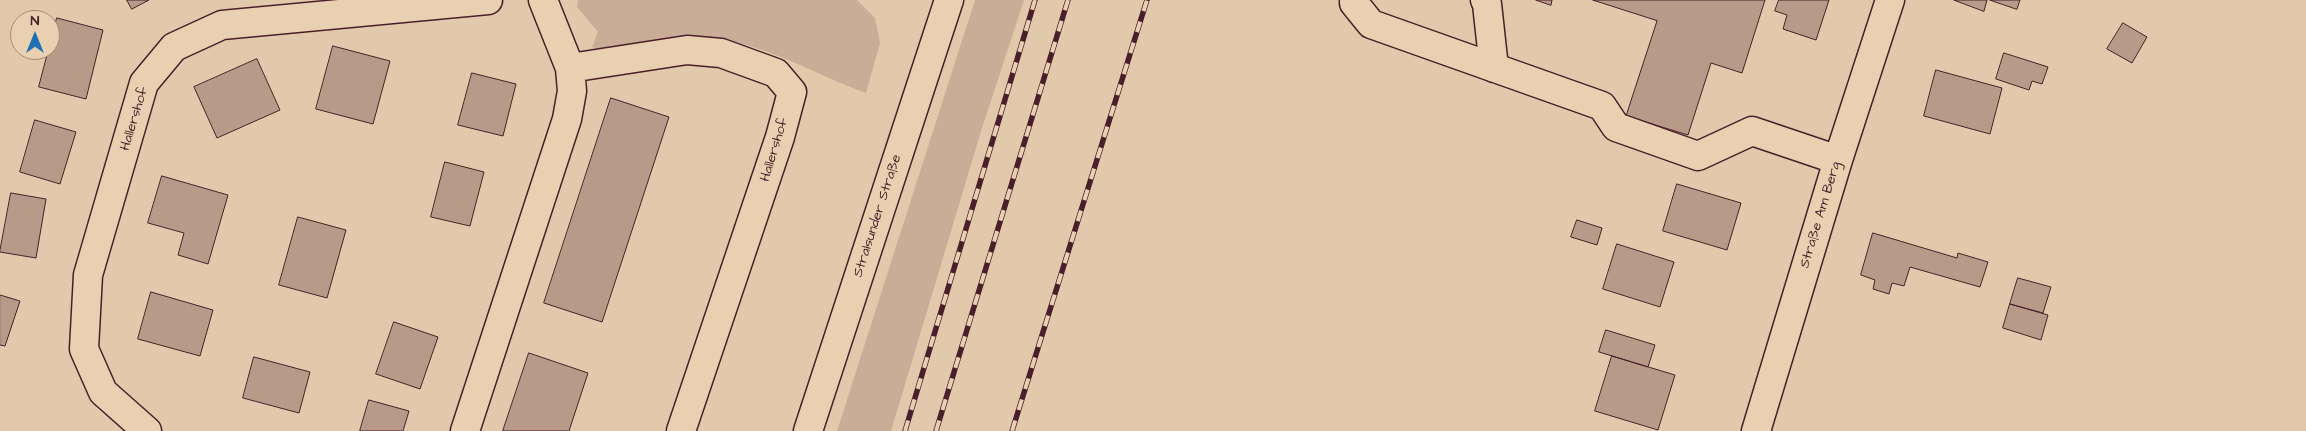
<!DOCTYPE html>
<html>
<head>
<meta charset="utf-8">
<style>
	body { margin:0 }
	#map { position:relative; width:2306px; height:431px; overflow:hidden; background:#e2c9ac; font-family:"Architects Daughter",sans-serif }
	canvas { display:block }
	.north { position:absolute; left:10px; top:10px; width:50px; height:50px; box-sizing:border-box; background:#e8d0b1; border:1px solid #a9897b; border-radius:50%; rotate:0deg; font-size:14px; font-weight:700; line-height:20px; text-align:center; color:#4a1f2b }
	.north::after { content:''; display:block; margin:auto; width:18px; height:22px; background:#1f6fb2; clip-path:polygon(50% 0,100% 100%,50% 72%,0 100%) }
</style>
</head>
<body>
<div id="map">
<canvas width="2306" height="431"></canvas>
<div class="north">N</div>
</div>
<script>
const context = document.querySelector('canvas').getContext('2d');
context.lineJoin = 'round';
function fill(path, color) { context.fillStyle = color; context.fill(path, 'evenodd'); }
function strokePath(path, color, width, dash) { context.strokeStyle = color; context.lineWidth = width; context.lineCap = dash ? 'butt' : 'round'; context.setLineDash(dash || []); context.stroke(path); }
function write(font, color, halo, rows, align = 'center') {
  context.font = font + ' "Architects Daughter",sans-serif'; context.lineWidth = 4.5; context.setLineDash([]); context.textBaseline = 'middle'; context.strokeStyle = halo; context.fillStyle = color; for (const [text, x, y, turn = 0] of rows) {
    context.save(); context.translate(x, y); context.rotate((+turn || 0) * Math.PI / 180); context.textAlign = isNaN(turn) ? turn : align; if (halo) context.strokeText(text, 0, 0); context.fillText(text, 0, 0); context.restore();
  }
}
fill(new Path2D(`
	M578,0H857L875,18L880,43L866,93C816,75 766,44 712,38C674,34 626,56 592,47L598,32L577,7Z
	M975,0H1024L982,128L891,431H837Z`), '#c9ad96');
const building = new Path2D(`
	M127,0H149L132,9Z
	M1536,0H1552L1551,5Z
	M1593,0H1765L1742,73L1711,63L1688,135L1626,116L1657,21Z
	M1779,0H1829L1816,40L1783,29L1787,15L1775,11Z
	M1954,0H1987L1984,11Z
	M1990,0H2020L2017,9Z
	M57,18L103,30L86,99L39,87Z
	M2123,23L2147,37L2132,63L2107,49Z
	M333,46L390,61L373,124L316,109Z
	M2004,53L2048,67L2042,84L2032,81L2029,90L1996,79Z
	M257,59L280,110L217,138L194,87Z
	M1936,70L2002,88L1990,134L1924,116Z
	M472,73L516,84L503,136L458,125Z
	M611,98L669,117L602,322L544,303Z
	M35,120L76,132L60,184L20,172Z
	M445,162L484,172L470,226L431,217Z
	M162,176L228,195L208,264L178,255L184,233L148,223Z
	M1677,184L1741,203L1727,250L1663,231Z
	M11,193L46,199L36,258L0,252Z
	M298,217L346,230L327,298L279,285Z
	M1577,220L1602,228L1597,245L1571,237Z
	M1873,233L1957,258L1958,253L1988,262L1980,287L1910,267L1904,286L1892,283L1889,294L1873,289L1875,280L1861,275Z
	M1617,244L1674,262L1660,307L1603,289Z
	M2018,278L2051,287L2043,313L2010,304Z
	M151,292L213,310L200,356L138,339Z
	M0,295L20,301L5,346L0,345Z
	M2010,304L2048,315L2041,340L2003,328Z
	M394,322L438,337L420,389L376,374Z
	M1606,330L1655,345L1648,367L1599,352Z
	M529,353L588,373L569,431H503Z
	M1612,356L1675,375L1658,430L1595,411Z
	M254,357L310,372L299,413L243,398Z
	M369,400L409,411L403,431H360Z`);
fill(building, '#b79a87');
strokePath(building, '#4a1f2b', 1);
const minor = new Path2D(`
	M1354,0V3L1371,24L1602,106L1616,127L1698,156L1752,131L1838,160
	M1485,0L1487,4L1494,68
	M570,68L687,50L721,53L776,73L792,92L780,137L681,431
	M147,431L103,392L84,349L88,275L144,83L174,47L222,25L488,0
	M465,431L567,119L572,91L570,68L543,0
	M1756,431L1838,160L1890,0`);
const major = new Path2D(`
	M808,431L949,0`);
strokePath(minor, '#4a1f2b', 31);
strokePath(major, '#4a1f2b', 31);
strokePath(minor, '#e8d0b1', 28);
strokePath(major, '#e8d0b1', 28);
const rail = new Path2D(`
	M905,431L1035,0
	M936,431L1068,0
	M1012,431L1147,0`);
strokePath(rail, '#4a1f2b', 5.5);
strokePath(rail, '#e8d0b1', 4, [11]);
write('14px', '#4a1f2b', '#e8d0b1', [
	["Hallershof",135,119,-73],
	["Hallershof",775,150,-73],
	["Straße Am Berg",1821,215,-73],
	["Stralsunder Straße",878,216,-72]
]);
</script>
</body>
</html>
